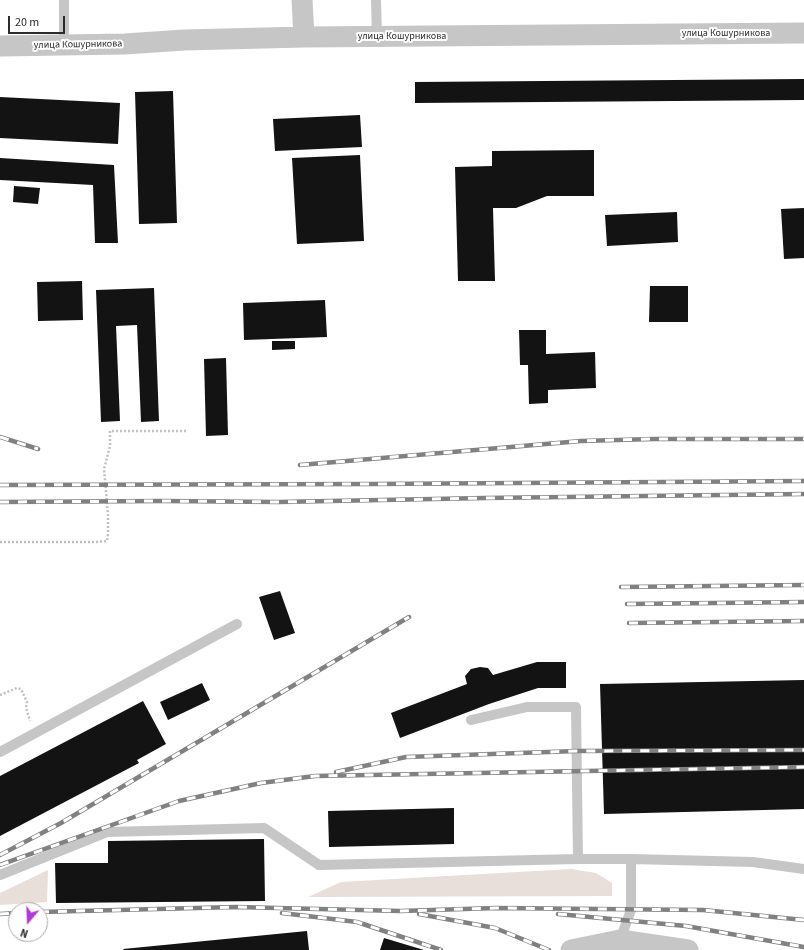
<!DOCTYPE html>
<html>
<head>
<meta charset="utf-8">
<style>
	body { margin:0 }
	#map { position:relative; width:804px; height:950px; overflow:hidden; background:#fff; font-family:"Source Sans 3",sans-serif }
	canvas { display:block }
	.north { position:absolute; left:8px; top:902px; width:40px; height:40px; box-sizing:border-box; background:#fff; border:1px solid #ababab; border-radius:50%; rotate:199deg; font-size:11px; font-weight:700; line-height:16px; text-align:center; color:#2c2c2c }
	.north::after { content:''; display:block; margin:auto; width:14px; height:18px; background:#af3ad6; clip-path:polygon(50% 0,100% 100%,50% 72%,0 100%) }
	.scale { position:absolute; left:8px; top:16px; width:57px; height:18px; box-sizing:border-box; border:2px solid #2c2c2c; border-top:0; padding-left:5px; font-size:12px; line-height:14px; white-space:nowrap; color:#2c2c2c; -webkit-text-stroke:3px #fff; paint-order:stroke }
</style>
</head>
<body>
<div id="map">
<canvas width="804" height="950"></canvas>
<div class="north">N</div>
<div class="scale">20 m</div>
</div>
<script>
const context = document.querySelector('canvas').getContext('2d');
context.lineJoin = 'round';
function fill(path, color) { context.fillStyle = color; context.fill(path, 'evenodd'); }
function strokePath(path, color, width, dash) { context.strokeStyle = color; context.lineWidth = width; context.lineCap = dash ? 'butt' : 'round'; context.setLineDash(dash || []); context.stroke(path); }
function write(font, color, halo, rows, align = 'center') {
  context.font = font + ' "Source Sans 3",sans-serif'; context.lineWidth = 4; context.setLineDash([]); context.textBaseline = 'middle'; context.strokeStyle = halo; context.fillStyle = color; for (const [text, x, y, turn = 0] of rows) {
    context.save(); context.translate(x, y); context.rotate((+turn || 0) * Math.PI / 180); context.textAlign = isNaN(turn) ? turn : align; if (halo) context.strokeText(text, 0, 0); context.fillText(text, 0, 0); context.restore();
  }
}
fill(new Path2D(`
	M571,869L596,873L612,883V896L308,897L341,882Z
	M48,870L47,902L0,905V893Z`), '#e8deda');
fill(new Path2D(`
	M804,79V100L415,103V82Z
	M173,91L177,223L139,224L135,92Z
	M0,97L120,103L118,144L0,138Z
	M360,115L362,147L275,151L273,119Z
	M594,150V196H547L516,208H493L495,281H458L455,167L492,166V151Z
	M360,155L364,241L297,244L292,158Z
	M0,158L114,165L118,243H95L93,185L0,180Z
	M14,186L40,188L38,204L13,202Z
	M804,208V258L784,259L781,209Z
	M677,212L678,242L607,246L605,215Z
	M82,281L83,320L38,321L37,282Z
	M650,286H688V322H649Z
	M154,288L159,421L141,422L137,325L116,326L120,421L101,422L96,290Z
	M325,300L327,337L244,340L243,303Z
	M519,330H546V354L595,352L596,388L548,390V403L529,404L528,365H520Z
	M272,341H295V349L272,350Z
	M226,358L228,435L206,436L204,359Z
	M280,591L295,633L274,640L259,597Z
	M537,662H566V688H538L489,704L400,738L391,713L467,684L465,676L471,669L480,667L488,668L493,675Z
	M804,680V809L604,814L600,684Z
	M202,683L210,700L168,720L160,702Z
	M143,701L166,744L137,760L139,763L0,836V776Z
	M454,808V844L329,847L328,811Z
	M264,839L265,901L56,903L55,863H108V841Z
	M307,931L309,950H124L123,949Z
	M384,938L424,950H380Z`), '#131313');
strokePath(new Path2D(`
	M0,542H95L107,541L108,534V515L104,469L110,446V431H188
	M0,695L17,688L21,689L27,702L26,708L30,721`), '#c0c0c0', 2.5, [2, 2]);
strokePath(new Path2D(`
	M64,0V45
	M376,0L377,37
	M471,720L527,707H576L578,859
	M0,752L237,624
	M0,875L107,832L264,828L319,865L578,859H631L753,862L804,869
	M620,940L631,910V859`), '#c6c6c6', 10);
strokePath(new Path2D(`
	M302,0L304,37
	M0,46L125,44L184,40L304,37L804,33
	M571,950L620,940L688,950`), '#c6c6c6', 21);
const rail = new Path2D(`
	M0,437L38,449
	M300,465L581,441L654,439H804
	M0,485L373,484L804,481
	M0,502L164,501L279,502L485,498L804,494
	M621,587L804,585
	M627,604L804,602
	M629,623L804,621
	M336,772L406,757L577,751L804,750
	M0,855L61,823L409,617
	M0,865L179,801L261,783L315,776L804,767
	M40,912L236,907L401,911L496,908L703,910L804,920
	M282,913L357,922L441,950
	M0,914L16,913
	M419,914L495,928L549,950
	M558,914L686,926L804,947`);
strokePath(rail, '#818181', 4.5);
strokePath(rail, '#fff', 3, [9]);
write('10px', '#2c2c2c', '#fff', [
	["улица Кошурникова",726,34],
	["улица Кошурникова",402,37],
	["улица Кошурникова",78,45,-1]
]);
</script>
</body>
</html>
